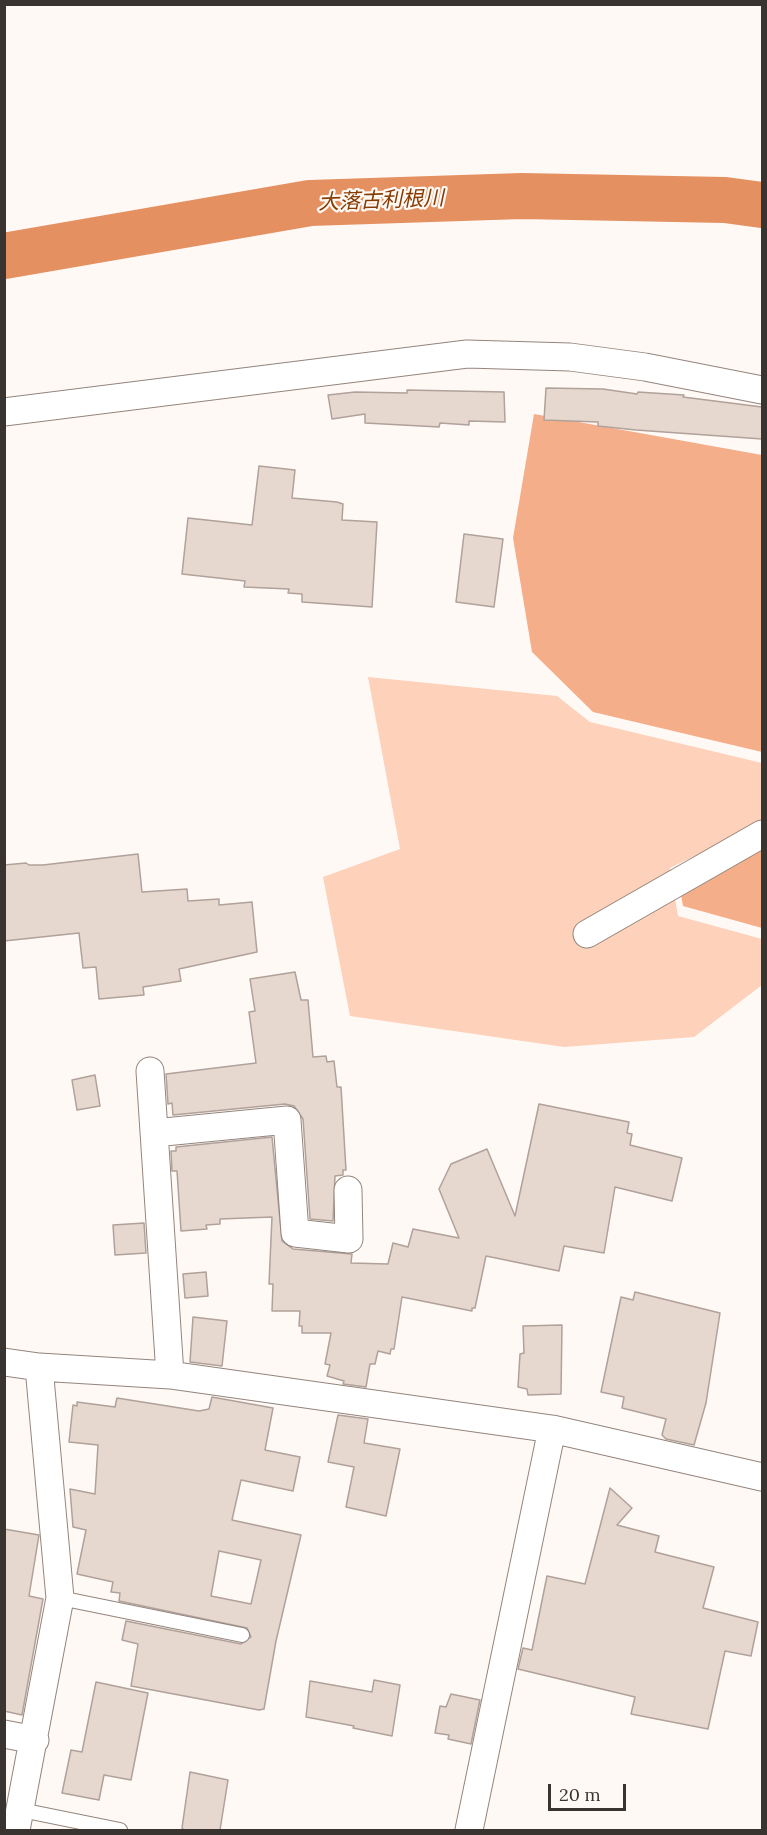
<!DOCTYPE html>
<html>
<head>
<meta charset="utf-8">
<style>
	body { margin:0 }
	#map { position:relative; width:767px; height:1835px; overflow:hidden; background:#fff9f5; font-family:Lora,serif }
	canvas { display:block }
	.frame { position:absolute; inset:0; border:6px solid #3a3430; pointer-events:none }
	.scale { position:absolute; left:548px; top:1784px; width:78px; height:27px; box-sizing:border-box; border:3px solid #3a3430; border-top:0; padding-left:8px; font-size:18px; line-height:21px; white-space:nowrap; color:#3a3430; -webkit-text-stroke:4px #fff9f5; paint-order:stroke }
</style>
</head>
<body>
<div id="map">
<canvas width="767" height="1835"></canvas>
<div class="frame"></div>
<div class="scale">20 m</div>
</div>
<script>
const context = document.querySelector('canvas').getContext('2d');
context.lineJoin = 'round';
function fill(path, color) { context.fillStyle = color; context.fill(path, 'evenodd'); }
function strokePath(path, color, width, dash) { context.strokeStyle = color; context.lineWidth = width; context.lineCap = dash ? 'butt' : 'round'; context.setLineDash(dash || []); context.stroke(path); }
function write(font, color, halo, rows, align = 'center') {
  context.font = font + ' Lora,"Noto Sans JP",serif'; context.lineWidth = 4.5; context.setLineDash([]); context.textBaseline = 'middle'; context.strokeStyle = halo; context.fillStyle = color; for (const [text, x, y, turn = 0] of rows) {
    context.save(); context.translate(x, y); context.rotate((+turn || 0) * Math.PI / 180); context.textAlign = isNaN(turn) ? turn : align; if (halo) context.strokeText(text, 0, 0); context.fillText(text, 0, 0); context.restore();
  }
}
fill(new Path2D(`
	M368,677L557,696L590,722L762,763V823L670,868L678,916L762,939V985L694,1037L564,1047L350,1016L323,877L400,849Z`), '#fdd1ba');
fill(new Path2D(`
	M534,414L762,455V752L593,712L532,652L513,538Z
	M762,836V928L683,906L678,878Z`), '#f4ae89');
strokePath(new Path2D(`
	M4,256L310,203L522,196L725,200L762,205`), '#e59061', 46);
const building = new Path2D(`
	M546,388L603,389L637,394L638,392L684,395L683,397L762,407V439L636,430L598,426V422L544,420Z
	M407,390L504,392L505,422L469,421V425L440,423L439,427L365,423V414L332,419L328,395L355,392L407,393Z
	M259,466L295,470L292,498L337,502L343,504L342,520L377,522L372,607L302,602V594L288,593L289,589L244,587L245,581L182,574L188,518L252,525Z
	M464,534L503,539L494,607L456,602Z
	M138,854L142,892L187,889L188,901L219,899V905L252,902L257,952L179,969L181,981L143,987L144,995L99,999L96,967L83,968L79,933L4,941V865L26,863L29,865H43Z
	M295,972L301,1000H308L313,1057L326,1056L327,1062L334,1061L337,1087H341L346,1170H343V1175L335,1176L333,1221L310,1219L303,1119L294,1106L285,1104L173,1115L172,1103L168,1104L166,1074L256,1063L249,1012L255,1011L250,979Z
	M95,1075L100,1106L77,1110L72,1080Z
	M539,1104L629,1122L627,1133L632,1134L630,1145L682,1158L672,1201L615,1187L604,1253L564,1246L559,1271L486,1256L475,1308H472V1311L402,1297L394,1349H391L390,1354L378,1351L375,1364H370L366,1387L343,1384L344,1381L327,1376L330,1365L325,1364L331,1333H302V1326H299L300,1311H272L273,1284H269L272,1217L220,1219V1224L206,1225L207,1229L181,1231L177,1171H172L171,1151H176V1147L272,1137L282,1241L293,1249L352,1254L351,1263L388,1264L393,1243L408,1247L413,1229L459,1238L439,1189L451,1164L487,1149L515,1216Z
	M144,1223L146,1253L115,1255L113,1225Z
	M206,1272L208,1296L185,1298L183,1274Z
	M635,1292L720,1313L706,1403L694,1445L666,1439L662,1435L666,1419L622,1408L624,1397L601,1392L621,1297L633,1300Z
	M193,1317L227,1321L222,1366L190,1362Z
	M562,1325L561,1394L528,1395L527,1389L518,1387L520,1354L524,1353L523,1326Z
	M212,1397L273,1408L265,1450L300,1457L293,1491L241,1480L232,1520L301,1535L276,1641L264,1709L259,1710L131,1686L138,1644L122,1640L126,1621L241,1644L251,1637L247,1628L119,1601L120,1593L111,1592L113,1582L77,1574L86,1530L73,1527L70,1489L95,1494L98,1445L69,1442L73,1405L77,1406V1402L115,1407L117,1398L199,1411L209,1409ZM219,1551L261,1560L251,1604L211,1596Z
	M338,1415L368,1419L364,1443L400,1449L386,1516L346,1507L354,1467L328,1462Z
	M610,1488L632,1508L617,1525L659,1536L655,1552L714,1567L703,1608L758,1622L751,1656L725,1651L708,1729L631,1714L635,1697L518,1669L523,1648L532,1650L547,1576L585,1584Z
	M4,1529L39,1535L29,1596L43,1599L22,1715L4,1711Z
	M374,1680L400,1685L392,1736L353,1728L354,1726L306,1717L310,1681L372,1692Z
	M96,1682L148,1693L131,1780L104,1775L99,1800L62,1793L71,1750L82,1752Z
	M451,1694L480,1700L471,1744L448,1739L449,1735L435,1733L440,1706L446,1707Z
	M190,1772L228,1780L220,1830H184L182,1828Z`);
fill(building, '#e6d7cf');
strokePath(building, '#b0a19a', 1.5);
const lane = new Path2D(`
	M60,1598L242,1635
	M21,1810L120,1830`);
const street = new Path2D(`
	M4,412L467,354L570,357L645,367L762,390
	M587,934L762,834
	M150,1071L170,1375
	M154,1133L287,1120L295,1233L349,1239L348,1190
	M4,1362L39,1367L170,1375L552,1429L762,1477
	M4,1734L35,1740
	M16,1830L60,1598L39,1367
	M469,1830L552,1429`);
strokePath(lane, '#93857d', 16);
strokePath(street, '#93857d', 29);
strokePath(lane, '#fff', 14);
strokePath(street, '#fff', 27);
write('italic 21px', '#873b00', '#fff9f5', [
	["大落古利根川",381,201,-2]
]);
</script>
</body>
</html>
